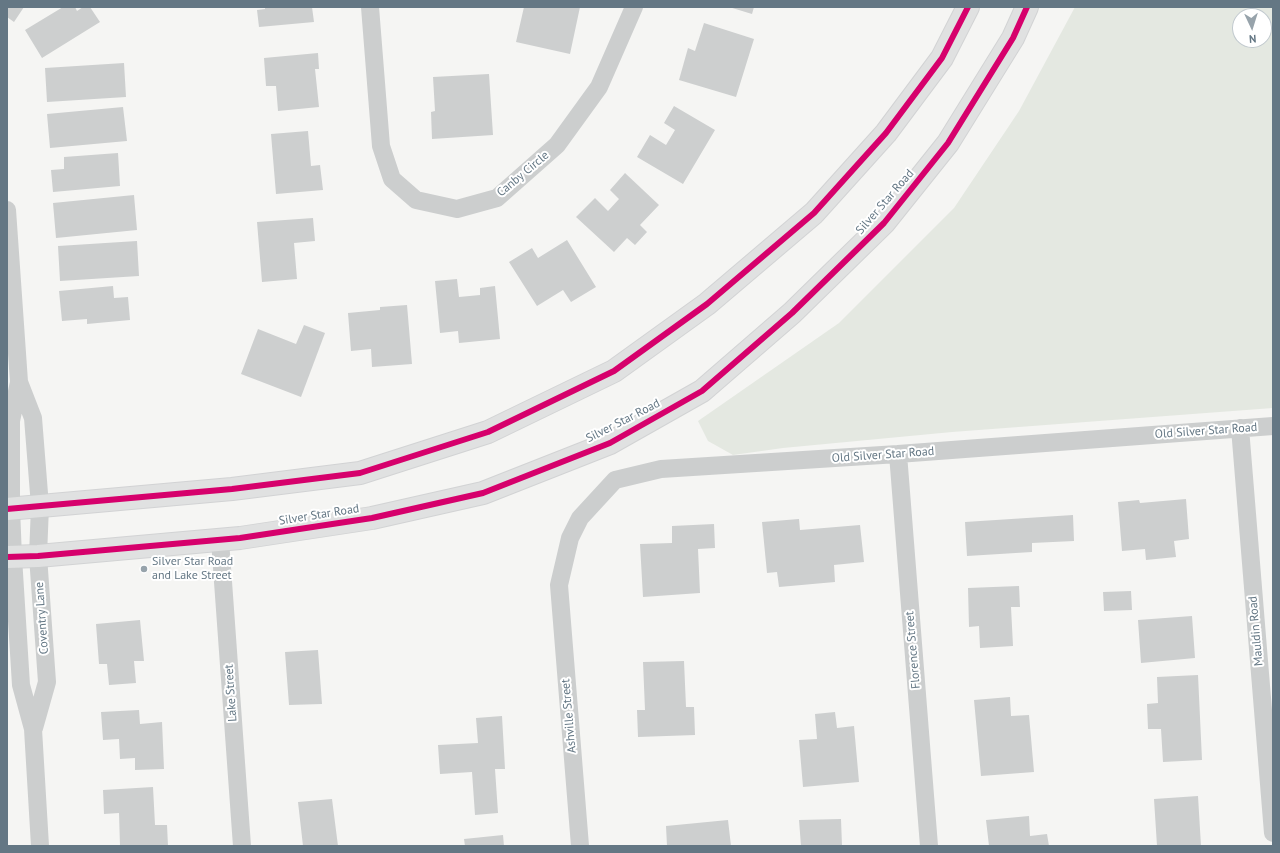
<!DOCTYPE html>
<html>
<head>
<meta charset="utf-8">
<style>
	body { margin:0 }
	#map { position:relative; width:1280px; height:853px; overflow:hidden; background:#f5f5f3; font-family:"PT Sans",sans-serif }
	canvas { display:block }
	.frame { position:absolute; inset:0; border:8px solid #647784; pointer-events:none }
	.north { position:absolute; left:1232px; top:8px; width:40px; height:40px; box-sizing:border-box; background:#fff; border:1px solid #c1c9ce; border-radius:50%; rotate:176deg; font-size:11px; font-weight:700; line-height:16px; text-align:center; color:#647784 }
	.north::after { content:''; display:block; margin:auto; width:14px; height:18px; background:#97a3ab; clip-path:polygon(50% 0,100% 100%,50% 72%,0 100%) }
</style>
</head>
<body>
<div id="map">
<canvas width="1280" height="853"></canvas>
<div class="frame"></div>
<div class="north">N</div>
</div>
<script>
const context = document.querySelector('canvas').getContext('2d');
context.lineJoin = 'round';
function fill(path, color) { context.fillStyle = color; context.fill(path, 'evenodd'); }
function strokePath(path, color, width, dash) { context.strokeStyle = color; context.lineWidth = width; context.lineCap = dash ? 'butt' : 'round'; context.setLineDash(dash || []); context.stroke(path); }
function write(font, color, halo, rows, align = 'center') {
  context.font = font + ' "PT Sans",sans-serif'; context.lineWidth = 4; context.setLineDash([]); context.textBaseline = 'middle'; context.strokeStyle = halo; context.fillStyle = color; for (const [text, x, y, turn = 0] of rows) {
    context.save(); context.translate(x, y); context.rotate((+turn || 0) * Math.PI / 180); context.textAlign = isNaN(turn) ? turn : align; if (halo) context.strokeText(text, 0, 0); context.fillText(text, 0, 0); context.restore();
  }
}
fill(new Path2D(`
	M1075,7H1273V408L952,432L783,448L733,455L708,441L698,421L839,323L954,208L1019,111ZM1240,16H1264V40H1240Z`), '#e4e8e1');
fill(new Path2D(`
	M7,7H24L14,22L7,17Z
	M63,7H75L77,11L83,7H90L100,22L42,58L25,30Z
	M265,7H312L314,22L259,27L257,10L265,9Z
	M524,7H580L570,54L516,42Z
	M729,7H754L752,14Z
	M704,23L754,39L736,97L679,80L688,48L695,51Z
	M318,53L319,69H315L319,107L278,111L276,86H266L264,58Z
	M124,63L126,97L47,102L45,68Z
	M489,74L493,135L432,139L431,112L435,111L433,77Z
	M674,106L715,130L683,184L637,157L650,135L666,145L675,130L664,123Z
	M123,107L127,141L50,148L47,114Z
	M308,131L311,166L320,165L323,190L276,194L271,134Z
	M118,153L120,186L53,192L51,170L64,169V157Z
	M625,173L659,205L640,225L647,232L635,245L627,238L614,252L576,217L595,198L608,211L619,199L610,190Z
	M134,195L137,230L56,238L53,203Z
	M313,218L315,241L294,243L297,279L262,282L257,222Z
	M567,240L596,287L571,302L563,290L537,306L509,262L532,248L538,258Z
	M137,241L139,276L60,281L58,246Z
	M457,279L459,297L480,295V288L495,286L500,339L459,343L458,331L440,333L435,281Z
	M113,286L114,298L128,297L130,320L87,324V319L62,321L59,291Z
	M407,305L412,364L372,367L371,349L351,351L348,313L380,310V307Z
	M304,325L325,333L301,397L241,374L258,329L296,344Z
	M1186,499L1189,539L1174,541L1176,557L1146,560L1145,549L1122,551L1118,502L1139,500L1140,503Z
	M1073,515L1074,541L1032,543V552L967,556L965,522Z
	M799,519L800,530L860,525L864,562L834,565L835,582L779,587L777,572L767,573L762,522Z
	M714,524L715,548L698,549L700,593L643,597L640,544L672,543V526Z
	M1019,586L1020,607H1011L1013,646L980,648L979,626L969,627L968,588Z
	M1131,591L1132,610L1104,611L1103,592Z
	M1192,616L1195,658L1141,663L1138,620Z
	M140,620L144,661H134L136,683L109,685L107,664H99L96,624Z
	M318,650L322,704L289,705L285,652Z
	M684,661L686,707H694L695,735L638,737L637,710H645L643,662Z
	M1198,675L1202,760L1163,762L1161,729H1148L1147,704L1158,703L1157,677Z
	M1010,697L1011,716L1029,715L1034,772L981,776L974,700Z
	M139,710L140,724L162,722L164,769L135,770V758L120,759L119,739L103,740L101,712Z
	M835,712L837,728L854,726L859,782L803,787L799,740L817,739L815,714Z
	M502,716L505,769H495L498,813L475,815L472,772L440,774L438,745L478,743L476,718Z
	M153,787L155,825H167L168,846H120L119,813L104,814L103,790Z
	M1198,796L1201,846H1157L1154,799Z
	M332,799L338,846H303L298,802Z
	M1029,816L1030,836L1047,834L1049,846H989L986,820Z
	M841,819L842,846H801L799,820Z
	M728,820L731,846H667L666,826Z
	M503,835L504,846H465L464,839Z`), '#cdcfcf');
const secondary = new Path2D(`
	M7,509L232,489L360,473L488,432L614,371L707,304L814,213L886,133L942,58L968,7
	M7,557L38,556L240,538L372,518L483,493L610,443L702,391L792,313L884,223L948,143L1013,38L1027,7`);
strokePath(secondary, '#d2d3d4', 24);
strokePath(new Path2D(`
	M370,7L381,146L392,179L416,200L457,209L497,198L557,145L599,87L634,7
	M7,210L19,382L11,421V508L13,557L21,685L33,729L40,846
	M19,382L33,418L40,506L38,556L47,682L34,728
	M1240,428L1273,833
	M898,454L929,846
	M220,540L242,846
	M580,846L559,585L570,538L580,518L615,480L661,469L898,454L1273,426`), '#cccece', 18);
strokePath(secondary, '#e0e1e1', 22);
strokePath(new Path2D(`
	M7,509L232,489L360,473L488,432L614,371L707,304L814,213L886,133L942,58L968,7
	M7,557L38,556L240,538L372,518L483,493L610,443L702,391L792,313L884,223L948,143L1013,38L1027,7`), '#d6006c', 6);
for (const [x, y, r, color] of [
	[144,569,4,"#97a3ab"]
]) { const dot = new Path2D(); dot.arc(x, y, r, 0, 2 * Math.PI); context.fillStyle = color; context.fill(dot); strokePath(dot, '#fff', 1.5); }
write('12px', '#647784', '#fff', [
	["Canby Circle",523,174,-40],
	["Silver Star Road",885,202,-49],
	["Silver Star Road",623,421,-27],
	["Old Silver Star Road",1206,431,-4],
	["Old Silver Star Road",883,455,-4],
	["Silver Star Road",319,515,-9],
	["Coventry Lane",42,618,-94],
	["Mauldin Road",1256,631,-95],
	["Florence Street",913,650,-95],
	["Lake Street",231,693,-94],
	["Ashville Street",569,716,-95]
]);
write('12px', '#647784', '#fff', [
	["Silver Star Road",152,562],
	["and Lake Street",152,576]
], 'left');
</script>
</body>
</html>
